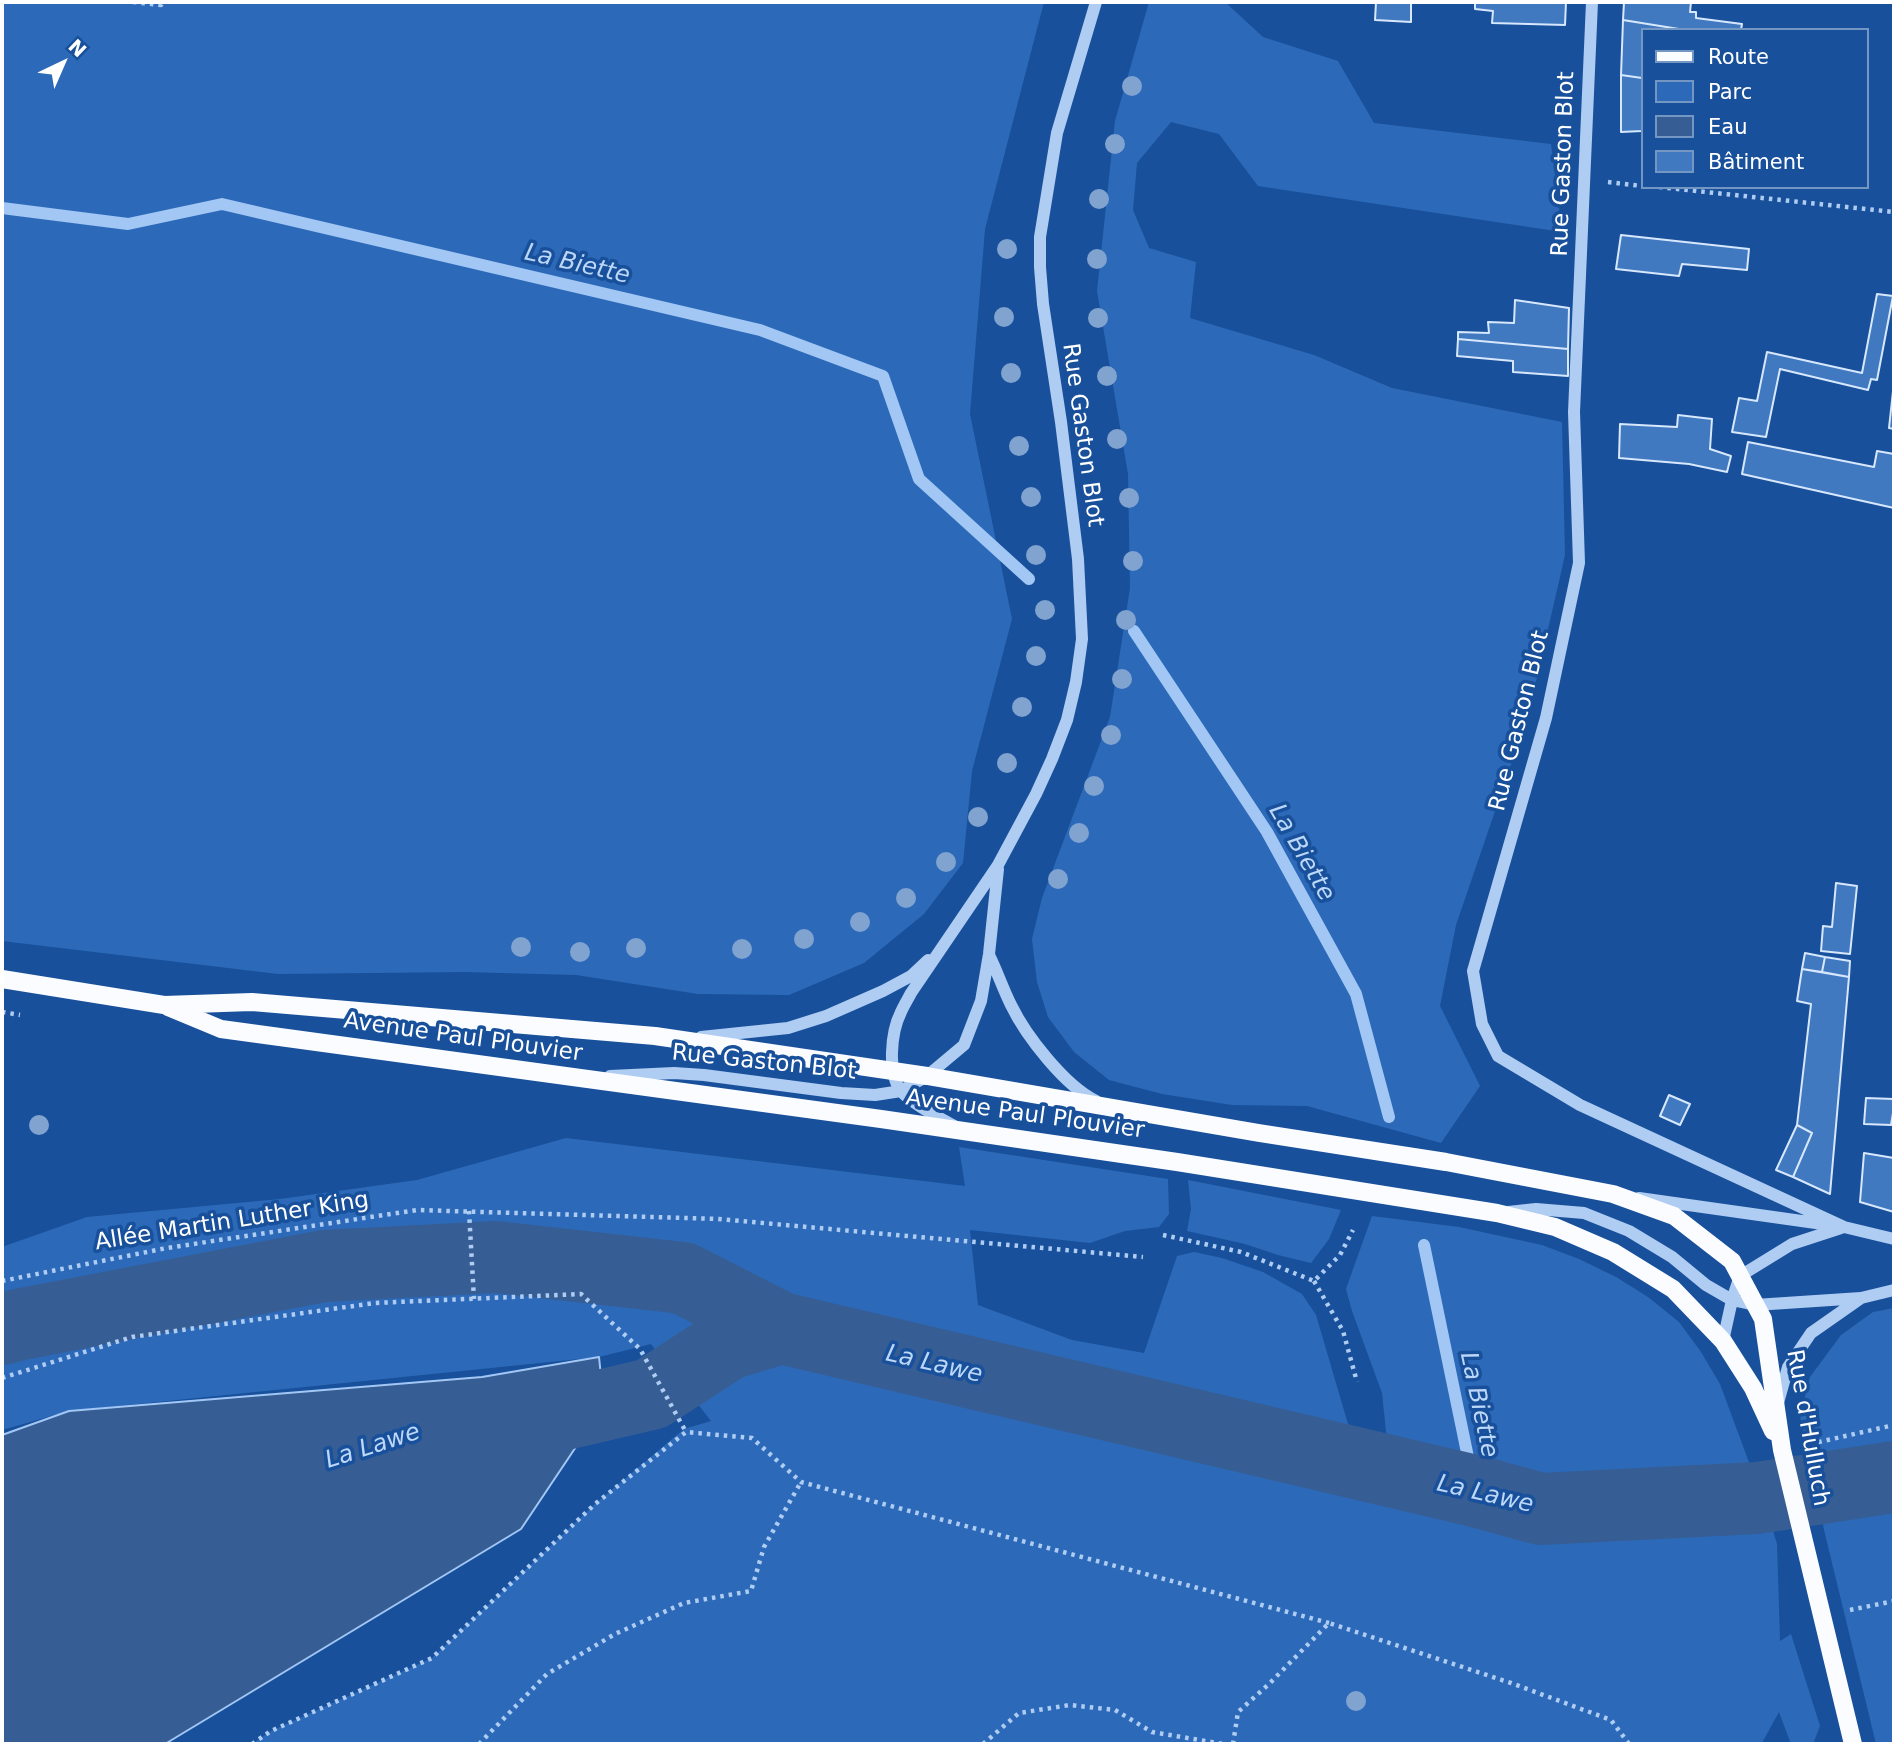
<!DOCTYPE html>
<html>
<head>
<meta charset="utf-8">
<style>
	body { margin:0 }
	#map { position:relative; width:1896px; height:1746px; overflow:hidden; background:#18509b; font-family:"DejaVu Sans",sans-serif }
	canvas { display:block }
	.frame { position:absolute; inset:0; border:4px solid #fff; pointer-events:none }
	.legend { position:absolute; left:1641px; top:28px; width:228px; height:161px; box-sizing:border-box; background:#18509b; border:2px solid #7496c3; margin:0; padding:9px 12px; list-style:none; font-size:21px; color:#fff }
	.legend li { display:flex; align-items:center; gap:14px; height:35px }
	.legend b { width:35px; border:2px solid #7496c3 }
	.north { position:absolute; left:28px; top:28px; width:70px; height:70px; -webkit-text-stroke:5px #18509b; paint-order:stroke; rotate:44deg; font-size:19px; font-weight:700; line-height:28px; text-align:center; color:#fff }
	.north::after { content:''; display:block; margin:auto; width:24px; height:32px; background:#fff; clip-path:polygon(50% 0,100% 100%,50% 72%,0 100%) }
</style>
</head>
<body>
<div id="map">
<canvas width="1896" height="1746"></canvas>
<div class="frame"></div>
<ul class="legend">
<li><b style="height:9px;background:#fafcff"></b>Route</li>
<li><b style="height:19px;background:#2c6ab9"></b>Parc</li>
<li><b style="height:19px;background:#365e95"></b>Eau</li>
<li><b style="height:19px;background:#4179c1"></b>Bâtiment</li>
</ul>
<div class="north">N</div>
</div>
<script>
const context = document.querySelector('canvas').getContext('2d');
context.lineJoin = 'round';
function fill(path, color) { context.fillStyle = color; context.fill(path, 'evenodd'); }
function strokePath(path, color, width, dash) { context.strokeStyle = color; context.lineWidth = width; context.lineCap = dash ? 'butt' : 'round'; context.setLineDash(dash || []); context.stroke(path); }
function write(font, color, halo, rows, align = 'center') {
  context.font = font + ' "DejaVu Sans",sans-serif'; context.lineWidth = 7; context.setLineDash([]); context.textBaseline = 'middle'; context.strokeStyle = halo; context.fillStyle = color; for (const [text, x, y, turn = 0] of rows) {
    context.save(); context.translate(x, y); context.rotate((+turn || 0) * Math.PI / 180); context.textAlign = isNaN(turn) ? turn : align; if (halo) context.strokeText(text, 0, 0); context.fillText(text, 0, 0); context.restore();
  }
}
fill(new Path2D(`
	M2,2H1044L985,229L970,414L1012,619L972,771L963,863L924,914L864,963L789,995L698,994L576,975L465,972L278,974L2,941Z
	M1149,2H1225L1263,37L1338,61L1374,123L1551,144L1562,232L1258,186L1219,134L1171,122L1137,163L1133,210L1149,248L1196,262L1190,318L1314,355L1392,388L1562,422L1565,555L1529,712L1456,925L1440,1006L1480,1086L1441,1143L1307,1106L1232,1105L1162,1094L1109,1080L1074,1052L1048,1017L1037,982L1032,939L1042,898L1110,717L1130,588L1128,474L1097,291L1115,121Z
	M566,1138L965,1186L959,1147L1168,1179L1169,1214L1159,1227L1125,1231L1090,1243L970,1230L978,1305L1072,1340L1144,1353L1177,1256L1194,1252L1222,1258L1263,1272L1302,1294L1316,1315L1348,1424L1387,1441L1382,1393L1352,1311L1346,1289L1372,1216L1459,1227L1542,1245L1579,1259L1616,1277L1648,1297L1679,1322L1701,1352L1720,1384L1767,1511L1777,1544L1780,1641L1791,1634L1820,1726L1813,1744H1791L1779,1712L1763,1741L1764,1744H252L271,1731L432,1658L595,1504L684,1429L711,1421L651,1344L599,1357L69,1411L2,1430V1247L87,1217L280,1199L417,1180Z
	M1188,1180L1341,1210L1329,1239L1311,1263L1278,1255L1245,1244L1187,1231L1191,1209Z
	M1894,1308V1744H1876L1825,1534L1800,1416L1810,1377L1841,1335L1873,1312Z`), '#2c6ab9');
const water = new Path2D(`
	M599,1357L604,1405L521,1529L165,1744H2V1435L69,1411L482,1377Z`);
fill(water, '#365e95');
strokePath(water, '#a2c7f4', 2);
strokePath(new Path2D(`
	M2,208L128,224L222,204L760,330L883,376L919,479L1029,579
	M1134,631L1267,832L1356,994L1389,1117
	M1424,1245L1475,1491`), '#a2c7f4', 12);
strokePath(new Path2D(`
	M2,1329L17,1325L324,1266L496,1257L683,1278L781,1328
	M507,1417L565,1414L651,1394L728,1344L781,1328L1475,1491L1541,1509L1757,1498L1894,1477`), '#365e95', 72);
const building = new Path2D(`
	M1376,2H1411V22L1375,20Z
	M1466,2H1566L1565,25L1492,23L1493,11L1475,9V3Z
	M1624,2H1691L1690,12H1696V18L1742,24L1741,30H1685L1623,20Z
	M1623,20L1685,30H1642V78L1621,75Z
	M1621,75L1642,78V131L1621,132Z
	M1621,235L1749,249L1747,270L1682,264L1679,276L1616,269Z
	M1877,294L1893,296L1877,380L1871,379L1868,390L1780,369L1766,437L1732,432L1739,398L1757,401L1767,352L1862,373Z
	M1515,300L1569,308L1568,349L1458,339V332L1489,333L1488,322L1514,323Z
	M1458,339L1568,349V376L1513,372V361L1457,356Z
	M1894,382V429L1889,428Z
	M1678,415L1712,419L1710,449L1731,456L1727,472L1689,464L1619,458L1620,424L1677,427Z
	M1748,442L1874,467L1877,451L1894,454V508L1742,474Z
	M1836,883L1857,886L1850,954L1821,951L1823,926L1832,927Z
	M1805,953L1825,957L1822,972L1802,969Z
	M1825,957L1850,961L1849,977L1822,972Z
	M1802,969L1849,977L1830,1194L1793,1177L1812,1133L1797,1125L1811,1004L1797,1001Z
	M1669,1095L1690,1104L1680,1125L1660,1116Z
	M1866,1098L1894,1099V1113H1893L1891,1125L1864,1124Z
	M1797,1125L1812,1133L1793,1177L1776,1170Z
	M1864,1153L1894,1158V1212L1860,1202Z`);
fill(building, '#4179c1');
strokePath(building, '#d7e7fc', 2);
strokePath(new Path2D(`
	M133,2L161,5L162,2
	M1608,182L1642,186
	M1659,187L1894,212
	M2,1012L20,1015
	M469,1211L474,1299
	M1163,1235L1241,1252L1314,1281L1340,1255L1353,1230
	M2,1281L167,1248L417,1210L718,1219L1143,1257
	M1314,1281L1343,1331L1357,1382
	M2,1378L132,1337L375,1303L581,1294L640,1349L686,1432
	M1810,1444L1894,1425
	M1850,1610L1894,1601
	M252,1744L271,1731L432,1658L595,1504L686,1432L752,1438L801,1482L1329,1623
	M479,1744L547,1674L615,1634L684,1603L751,1591L764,1547L801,1482
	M983,1744L1019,1713L1070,1705L1115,1710L1152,1732L1223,1744
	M1233,1744L1238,1712L1269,1684L1329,1623L1511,1683L1611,1720L1629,1744`), '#afccf2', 4.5, [3.5, 5]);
strokePath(new Path2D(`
	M1592,2L1574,412L1579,563L1546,718L1473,971L1482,1024L1498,1056L1580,1105L1844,1227
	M989,955C997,971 1003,989 1011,1005C1026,1036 1065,1086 1096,1101
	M701,1037L788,1028L826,1016L883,991L911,976L928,960
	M610,1076L674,1073L704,1075L841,1093L875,1095L901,1091L927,1076L964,1045L981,1001L989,954L998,869
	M956,1127C942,1119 910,1103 901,1091C887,1073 891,1032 901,1012C904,1005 908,999 911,993L998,865L1036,794L1052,759L1067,720L1076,682L1082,639L1078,559L1061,422L1043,304L1040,267V237L1057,133L1096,2
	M1639,1198L1844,1227L1894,1239
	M1508,1212L1536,1209L1584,1213L1629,1231L1672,1257L1706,1285L1732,1300L1755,1305L1861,1298L1894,1290
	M1723,1341L1732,1300L1740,1276L1792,1244L1841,1228
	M1778,1403L1788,1367L1811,1333L1861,1298`), '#afccf2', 12);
strokePath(new Path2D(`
	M2,979L164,1005L252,1002L655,1036L927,1076L1259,1133L1446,1162L1613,1194L1674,1216L1732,1261L1763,1319L1782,1450L1853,1744
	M168,1007L221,1029L881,1119L1177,1162L1497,1213L1555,1227L1613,1252L1673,1289L1723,1341L1753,1388L1773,1431`), '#fafcff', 18);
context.fillStyle = '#81a3d0';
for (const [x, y] of [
	[1132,86],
	[1115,144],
	[1099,199],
	[1007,249],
	[1097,259],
	[1004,317],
	[1098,318],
	[1011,373],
	[1107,376],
	[1117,439],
	[1019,446],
	[1031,497],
	[1129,498],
	[1036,555],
	[1133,561],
	[1045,610],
	[1126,620],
	[1036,656],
	[1122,679],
	[1022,707],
	[1111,735],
	[1007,763],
	[1094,786],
	[978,817],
	[1079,833],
	[946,862],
	[1058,879],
	[906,898],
	[860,922],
	[804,939],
	[521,947],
	[636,948],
	[742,949],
	[580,952],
	[39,1125],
	[1356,1701]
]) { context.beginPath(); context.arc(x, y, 10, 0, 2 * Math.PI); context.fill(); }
write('23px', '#fff', '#18509b', [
	["Rue Gaston Blot",1564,164,-88],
	["Rue Gaston Blot",1082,435,82],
	["Rue Gaston Blot",1520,721,-76],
	["Avenue Paul Plouvier",463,1038,8],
	["Rue Gaston Blot",764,1063,6],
	["Avenue Paul Plouvier",1025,1115,8],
	["Allée Martin Luther King",232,1222,-9],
	["Rue d'Hulluch",1807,1428,80]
]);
write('italic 24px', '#bcd7f8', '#18509b', [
	["La Biette",577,265,13],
	["La Biette",1301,853,60],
	["La Lawe",934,1365,13],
	["La Biette",1478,1405,78],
	["La Lawe",373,1447,-18],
	["La Lawe",1485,1495,13]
]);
</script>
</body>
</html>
